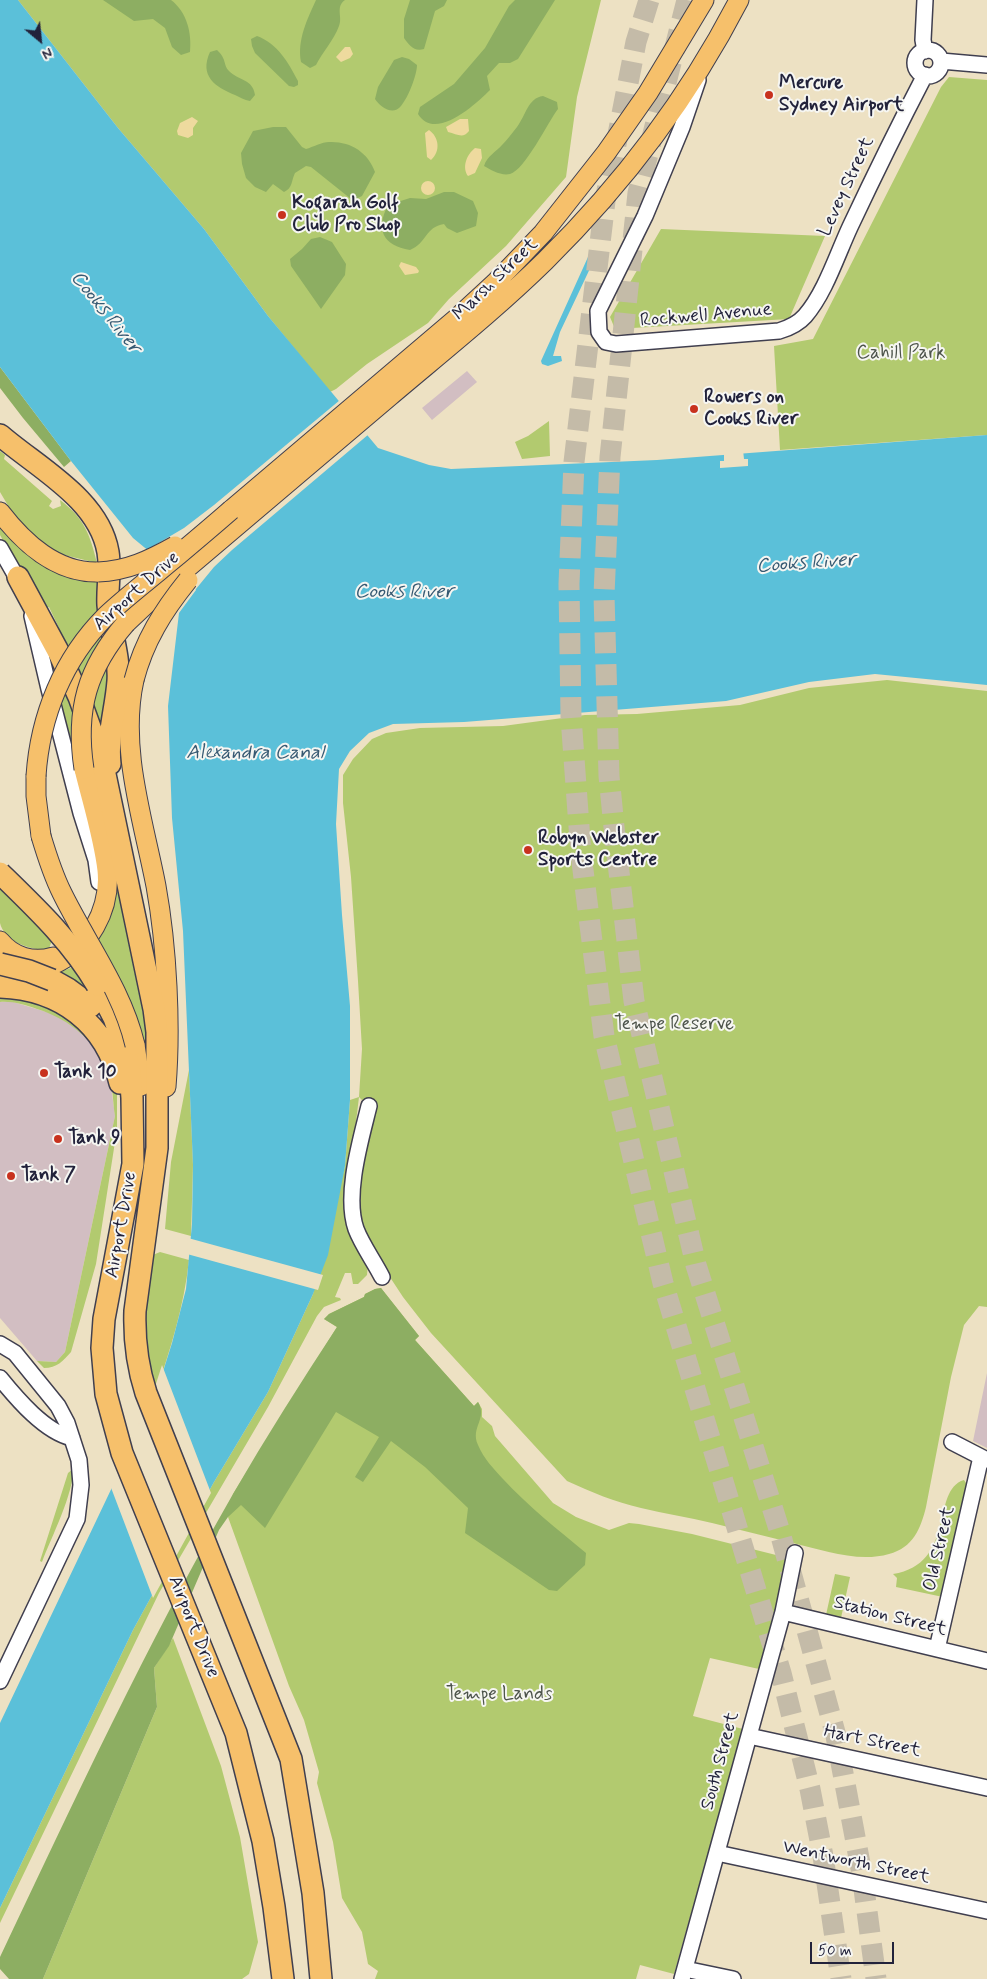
<!DOCTYPE html>
<html>
<head>
<meta charset="utf-8">
<style>
	body { margin:0 }
	#map { position:relative; width:987px; height:1979px; overflow:hidden; background:#ede1c3; font-family:Mynerve,sans-serif }
	canvas { display:block }
	.north { position:absolute; left:15px; top:15px; width:50px; height:50px; -webkit-text-stroke:4px #f6f6f2; paint-order:stroke; rotate:152deg; font-size:14px; font-weight:700; line-height:20px; text-align:center; color:#22223b }
	.north::after { content:''; display:block; margin:auto; width:18px; height:22px; background:#22223b; clip-path:polygon(50% 0,100% 100%,50% 72%,0 100%) }
	.scale { position:absolute; left:810px; top:1942px; width:84px; height:22px; box-sizing:border-box; border:2px solid #22223b; border-top:0; padding-left:6px; font-size:15px; line-height:18px; white-space:nowrap; color:#22223b; -webkit-text-stroke:4px #f6f6f2; paint-order:stroke }
</style>
</head>
<body>
<div id="map">
<canvas width="987" height="1979"></canvas>
<div class="north">N</div>
<div class="scale">50 m</div>
</div>
<script>
const context = document.querySelector('canvas').getContext('2d');
context.lineJoin = 'round';
function fill(path, color) { context.fillStyle = color; context.fill(path, 'evenodd'); }
function strokePath(path, color, width, dash) { context.strokeStyle = color; context.lineWidth = width; context.lineCap = dash ? 'butt' : 'round'; context.setLineDash(dash || []); context.stroke(path); }
function write(font, color, halo, rows, align = 'center') {
  context.font = font + ' Mynerve,sans-serif'; context.lineWidth = 4; context.setLineDash([]); context.textBaseline = 'middle'; context.strokeStyle = halo; context.fillStyle = color; for (const [text, x, y, turn = 0] of rows) {
    context.save(); context.translate(x, y); context.rotate((+turn || 0) * Math.PI / 180); context.textAlign = isNaN(turn) ? turn : align; if (halo) context.strokeText(text, 0, 0); context.fillText(text, 0, 0); context.restore();
  }
}
fill(new Path2D(`
	M467,371L477,382L432,420L422,408Z
	M10,1001L53,1014L81,1031L102,1059L110,1078L115,1116L65,1352L56,1362L37,1361L0,1318V1002Z
	M987,1373V1448L973,1441Z`), '#d2bec2');
fill(new Path2D(`
	M18,0H601L577,97L566,177L506,246L449,299L428,323L367,364L336,389L330,392L268,316L204,229L118,128Z
	M949,77L987,80V435L780,450L774,346L813,339L941,87Z
	M661,229L825,236L789,319L615,329L610,317Z
	M549,421L550,456L522,459L515,442L528,436Z
	M0,451L5,455L4,459L52,501L49,506L53,509L61,506L60,500C84,518 90,534 97,563L64,555L51,549L49,552L16,519L0,492Z
	M0,524C30,557 51,580 99,579L96,600L99,629L110,677L103,731L56,639L59,628L49,607L42,610L0,535Z
	M60,672L72,696L129,915L124,921L150,1047L148,1082L97,942L105,927L77,773L49,675Z
	M887,680L987,691V1307L979,1306L964,1325L951,1377L926,1507C921,1528 913,1548 889,1554C858,1563 823,1550 793,1543C766,1536 739,1530 712,1523C688,1517 665,1514 641,1508C615,1502 591,1492 567,1481L431,1333L403,1297L378,1259L361,1227L359,1188L364,1154L374,1112L359,1097L349,1180L368,1263L367,1275L358,1284H353L351,1273H345L335,1297L340,1298L341,1300L324,1307L317,1316L268,1407L159,1593L0,1923V1908L133,1630L214,1482L268,1392L313,1294L345,1166L350,1100L359,1097L362,1049L358,981L351,877L343,803V775L353,759L372,739L386,733L420,728L503,726L585,715L637,714L740,705L809,688Z
	M0,883L53,937L49,949C32,952 4,941 0,923C0,911 0,895 0,883Z
	M73,967L92,996L53,975Z
	M0,993H5L65,1014L95,1042L112,1077L117,1094V1129L96,1264L71,1352C63,1361 57,1368 44,1368L37,1361L56,1362L65,1352L115,1116C113,1104 113,1090 110,1078C100,1044 70,1019 37,1009C25,1005 13,1001 0,1002Z
	M189,1070L193,1165L191,1236L165,1229L171,1162Z
	M160,1252L189,1260C184,1307 170,1350 155,1395L147,1358L142,1313L148,1257Z
	M381,1288L419,1336L415,1340L474,1406L478,1402L482,1409V1417L492,1426L495,1436L553,1503L576,1517L609,1530L629,1523L639,1524L692,1534L788,1558L791,1562L759,1669L710,1658L693,1716L743,1729L674,1974L640,1965L636,1979H375L378,1971L368,1964L362,1932L342,1898L333,1842L317,1783L319,1772L304,1720L289,1686L228,1517L233,1494L337,1327L324,1319L329,1314L364,1297L365,1294L375,1289Z
	M73,1469C74,1493 51,1538 42,1562L40,1561L68,1473Z
	M964,1480L968,1486L943,1597L896,1587L897,1578L893,1574C957,1564 930,1490 964,1480Z
	M835,1574L850,1577L839,1627L824,1624Z
	M173,1638L221,1766L240,1837L258,1942L249,1974L242,1979H43L157,1707L154,1668Z`), '#b2ca6f');
fill(new Path2D(`
	M103,0H171C187,12 192,33 190,52L181,55L172,47L165,28L153,19L134,21Z
	M316,0H345C335,7 343,17 339,26C334,40 322,53 316,65L310,68L301,62C297,40 307,20 316,0Z
	M410,0H447L444,6L435,11L424,49C414,52 409,45 404,38V19Z
	M515,0H555L518,59L510,63H499L487,76L490,90C476,104 435,142 418,114L420,107L454,84L485,48L509,6Z
	M257,36C278,44 288,62 298,81V85L294,87L289,86L255,53L252,46L251,39Z
	M217,50C227,59 223,65 229,71C239,81 253,79 255,95L250,101C244,100 240,97 235,95C215,87 199,76 210,52Z
	M402,57L409,59L417,65C417,75 408,98 401,106C393,116 380,107 375,99L378,87L394,60Z
	M543,96L557,102L558,109C548,122 525,170 510,174C501,176 491,170 484,166C487,156 496,152 502,145C507,140 512,133 517,127C526,115 528,98 543,96Z
	M273,127H286L302,147L306,149C313,147 322,142 329,142C350,141 368,152 375,172L362,196L354,200L351,199L311,167L306,166L295,173C291,181 293,188 284,192L273,184L266,192L255,187L246,178L242,164L241,153L253,131Z
	M444,192H454L473,201L478,213L476,226L457,233L447,228L444,224C425,227 427,243 410,250C383,245 375,230 388,205L410,198L426,199Z
	M320,237L332,242L346,264L345,275L321,309L291,266L290,259L302,249L311,239Z
	M0,367L71,461L64,467L23,418L0,388Z
	M381,1288L419,1336L415,1340L474,1406L478,1402C488,1419 470,1427 478,1445C484,1459 493,1468 503,1479C528,1506 557,1529 586,1553L585,1565L557,1591L549,1590L465,1533L468,1508L425,1467L391,1441L363,1482L355,1477L379,1437L336,1412L265,1528L241,1505L228,1517L219,1530L169,1646L154,1668L157,1707L43,1979H9L0,1969V1957C74,1801 147,1644 233,1494C266,1437 301,1382 337,1327L324,1319L329,1314L364,1297L365,1294L375,1289Z`), '#8dae62');
fill(new Path2D(`
	M345,47H350L353,54L350,58L341,62L336,57Z
	M192,117L198,121L193,128V135L188,138L178,135L177,131L180,123Z
	M460,119H468L469,131C463,139 457,134 448,132L446,127Z
	M429,130C439,137 441,151 431,160L427,157L425,133Z
	M475,148L481,149L482,158L475,173L468,176C462,168 466,155 475,148Z
	M421 188a7 7 0 1 1 14 0a7 7 0 1 1-14 0Z
	M401,262L416,267L419,271L418,273L405,275L399,266Z`), '#eeda9e');
fill(new Path2D(`
	M0,0H18L118,128L204,229L268,316L378,448L429,465L451,469L657,460L987,435V685L875,674L809,682L726,701L464,722L393,724L369,733L350,751L339,769L336,824L342,915L350,1006V1100L345,1166L328,1255L313,1294L268,1392L214,1482L133,1630L0,1908V1723L155,1397L172,1343L186,1289L192,1224L193,1165L183,931L172,818L168,706L179,613L196,590L133,538L71,461L0,367Z
	M588,257L594,260L560,332L553,356H561L562,361L548,366L542,364L541,361Z`), '#5bc0d9');
fill(new Path2D(`
	M340,400L369,434L232,550L214,567L182,606L192,591L145,551L184,528L214,505Z
	M743,450L744,459H748V466L720,468V461H724V451Z
	M188,1238L323,1275L318,1290L187,1254Z
	M162,1365L211,1493L153,1598L110,1485L152,1396Z`), '#ede1c3');
strokePath(new Path2D(`
	M649,0L636,42L605,201L574,462L569,584L571,717L581,854L604,1036L663,1283L781,1673L810,1789L823,1856L841,1979
	M687,0L638,193L610,457L604,595L609,776L615,837L634,1001L696,1265L779,1529L836,1736L862,1874L876,1979`), '#c4bba8', 21, [21, 11]);
const minor = new Path2D(`
	M925,0L923,40L925,51
	M915 63a13 13 0 1 1 26 0a13 13 0 1 1-26 0Z
	M941,61L987,65
	M698,80L682,127L645,216L598,311L599,332L606,342L616,344L779,331C789,328 798,324 805,316C825,293 837,255 850,227C874,176 899,125 925,75
	M0,548L21,585
	M32,616L49,689L81,813L96,860L99,882
	M369,1106C361,1139 344,1195 356,1229C362,1245 374,1261 382,1277
	M0,1344L15,1353L58,1406L67,1423L79,1460L81,1485L77,1519L0,1681
	M0,1378C17,1399 45,1432 72,1438
	M952,1442L987,1460
	M783,1612L987,1661
	M937,1649L981,1457
	M749,1736L987,1788
	M717,1853L987,1911
	M685,1969L733,1979
	M682,1979L783,1612L795,1553`);
const major = new Path2D(`
	M231,510L457,318L495,283L543,233L606,153L648,93L704,0
	M0,512C24,543 56,573 98,572
	M126,623L160,591C237,526 314,461 390,396C442,352 496,309 545,261C622,185 689,97 739,0
	M134,680C119,748 143,819 156,886C167,947 171,1026 166,1087
	M36,776V796L41,836
	M0,941C13,957 33,963 53,957
	M0,978C17,975 36,972 52,965C89,949 111,910 107,870C103,836 92,802 84,769
	M135,1045L141,1086`);
const highway = new Path2D(`
	M0,435C38,468 99,499 108,552C111,570 107,588 108,605C110,631 120,656 118,681C116,709 107,735 110,764
	M18,577L59,653L79,697L102,760L154,1009L157,1032V1148L135,1311C134,1340 137,1365 146,1393L291,1759L313,1893L321,1979
	M52,980L68,989L91,1006
	M97,985L114,1018L123,1043L130,1072L132,1098L133,1164L104,1319L102,1348L106,1394L122,1453L236,1733L263,1841L274,1907L283,1979
	M0,987C60,989 106,1023 120,1083`);
strokePath(minor, '#403f4f', 18);
strokePath(major, '#403f4f', 21);
strokePath(highway, '#403f4f', 24);
strokePath(minor, '#fff', 15);
strokePath(major, '#f6c06b', 19);
strokePath(highway, '#f6c06b', 21);
const majorBridge = new Path2D(`
	M98,572C127,571 150,560 175,546
	M134,680C144,641 163,611 188,580
	M84,769C75,710 87,668 126,623
	M36,776C40,716 63,659 106,616C123,600 141,586 158,572C183,551 207,531 231,510
	M41,836C47,856 53,875 62,893C87,944 122,990 135,1045`);
const highwayBridge = new Path2D(`
	M0,873C36,908 72,942 97,985
	M0,964L29,971L52,980`);
strokePath(majorBridge, '#403f4f', 21, []);
strokePath(highwayBridge, '#403f4f', 24, []);
strokePath(majorBridge, '#f6c06b', 19);
strokePath(highwayBridge, '#f6c06b', 21);
for (const [x, y, r, color] of [
	[769,95,5,"#c8321e"],
	[282,215,5,"#c8321e"],
	[694,409,5,"#c8321e"],
	[528,850,5,"#c8321e"],
	[44,1073,5,"#c8321e"],
	[58,1139,5,"#c8321e"],
	[11,1176,5,"#c8321e"]
]) { const dot = new Path2D(); dot.arc(x, y, r, 0, 2 * Math.PI); context.fillStyle = color; context.fill(dot); strokePath(dot, '#f6f6f2', 2); }
write('bold 19px', '#22223b', '#f6f6f2', [
	["Mercure",779,84],
	["Sydney Airport",779,106],
	["Kogarah Golf",292,204],
	["Club Pro Shop",292,226],
	["Rowers on",704,398],
	["Cooks River",704,420],
	["Robyn Webster",538,839],
	["Sports Centre",538,861],
	["Tank 10",54,1073],
	["Tank 9",68,1139],
	["Tank 7",21,1176]
], 'left');
write('19px', '#22223b', '#f6f6f2', [
	["Levey Street",847,187,-65],
	["Marsh Street",496,280,-44],
	["Rockwell Avenue",706,316,-5],
	["Airport Drive",137,592,-42],
	["Airport Drive",122,1225,-80],
	["Old Street",940,1549,-77],
	["Station Street",890,1617,14],
	["Airport Drive",193,1627,68],
	["Hart Street",872,1742,12],
	["South Street",721,1761,-75],
	["Wentworth Street",856,1863,12]
]);
write('19px', '#4d544b', '#f6f6f2', [
	["Cahill Park",901,354],
	["Tempe Reserve",674,1025],
	["Tempe Lands",499,1695]
]);
write('italic 20px', '#365972', '#f6f6f2', [
	["Cooks River",105,313,51],
	["Cooks River",806,564,-4],
	["Cooks River",404,593],
	["Alexandra Canal",255,754]
]);
</script>
</body>
</html>
